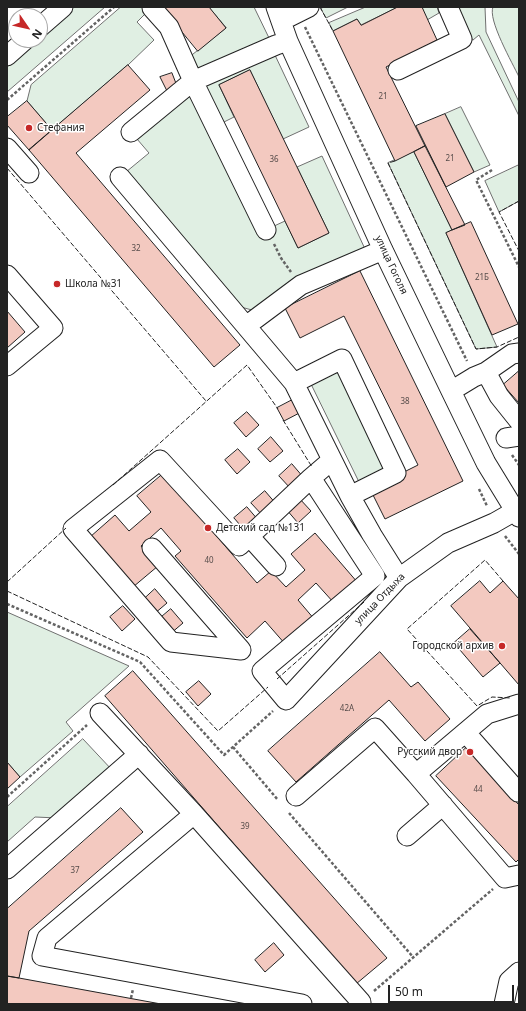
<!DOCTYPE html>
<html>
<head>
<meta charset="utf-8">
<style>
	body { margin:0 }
	#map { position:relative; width:526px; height:1011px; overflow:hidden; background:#fff; font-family:"Noto Sans",sans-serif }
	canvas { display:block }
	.frame { position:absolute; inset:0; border:8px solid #222; pointer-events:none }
	.north { position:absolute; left:8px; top:8px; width:40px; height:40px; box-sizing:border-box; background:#fff; border:1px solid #a7a7a7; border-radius:50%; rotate:124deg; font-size:11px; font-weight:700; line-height:16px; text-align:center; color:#222 }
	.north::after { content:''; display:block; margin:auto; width:14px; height:18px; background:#c62828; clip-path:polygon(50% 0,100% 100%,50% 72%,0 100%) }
	.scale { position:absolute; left:388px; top:985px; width:126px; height:18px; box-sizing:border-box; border:2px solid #222; border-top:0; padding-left:5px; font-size:12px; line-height:14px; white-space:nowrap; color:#222; -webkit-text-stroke:3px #fff; paint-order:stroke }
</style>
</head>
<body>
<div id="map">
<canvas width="526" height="1011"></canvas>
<div class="frame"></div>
<div class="north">N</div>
<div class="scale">50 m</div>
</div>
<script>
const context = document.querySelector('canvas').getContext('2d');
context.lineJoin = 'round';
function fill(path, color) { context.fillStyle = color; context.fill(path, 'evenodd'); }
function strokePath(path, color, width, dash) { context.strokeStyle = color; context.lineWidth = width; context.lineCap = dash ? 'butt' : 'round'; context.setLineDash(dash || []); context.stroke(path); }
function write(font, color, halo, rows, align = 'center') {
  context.font = font + ' "Noto Sans",sans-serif'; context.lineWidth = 3; context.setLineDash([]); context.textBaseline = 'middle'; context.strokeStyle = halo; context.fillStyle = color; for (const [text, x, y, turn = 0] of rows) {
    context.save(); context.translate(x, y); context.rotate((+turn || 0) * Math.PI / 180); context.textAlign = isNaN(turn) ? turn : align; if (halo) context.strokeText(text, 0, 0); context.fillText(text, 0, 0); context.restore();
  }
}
const green = new Path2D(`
	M74,7H105L7,92V67L37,40H40V37Z
	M121,7H146L149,10L137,22L154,40L128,65L52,130L27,101L31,85Z
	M209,7H254L270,40L196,75L188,58L226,28Z
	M324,7H348L326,18L321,9Z
	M366,7H398L361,25L357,19L333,31L329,23Z
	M422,7H437L439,13L427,20Z
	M458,7H485L486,32L519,102V116L479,35L473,40Z
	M493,7H519V77C513,64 487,19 493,7Z
	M274,53L309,127L283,139L250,70L219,85L234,117L222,123L203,87Z
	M194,93L261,232L285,221L298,248L329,233L297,167L322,156L365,249L252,310L237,306L126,172L149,153L137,139Z
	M461,107L490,165L474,172L445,114Z
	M414,152L452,230L446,233L497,347L476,349L388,163Z
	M519,165V201L499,212L485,181Z
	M340,368L388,468L359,482L310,382Z
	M7,612L129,666L66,722L73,731L20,777L7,762Z
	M83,739L113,771L58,818L35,817L7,842V807Z`);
fill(green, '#e0efe3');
strokePath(green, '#6f6f6f', 1);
const building = new Path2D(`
	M162,7H209L226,28L198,51Z
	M398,7H422L437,40L386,67L425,146L395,161L333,31L357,19L361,25Z
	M128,65L150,90L76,153L240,345L214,367L29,150Z
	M250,70L329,233L298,248L219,85Z
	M172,73L177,86L167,91L160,77Z
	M27,101L52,130L29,150L7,125V117Z
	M445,114L474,172L446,187L416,126Z
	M425,146L465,225L452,230L414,152Z
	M471,222L518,324L492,335L446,233Z
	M360,271L463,481L385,519L370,489L418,465L344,316L300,338L285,308Z
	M7,311L25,332L7,348Z
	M519,371V403L503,385Z
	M300,396L307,409L284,421L277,408Z
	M247,412L259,425L246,437L234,423Z
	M271,437L283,451L270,462L258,449Z
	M238,449L250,462L237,474L225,460Z
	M292,464L304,478L291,489L279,476Z
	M163,474L257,583L271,571L286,587L305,570L291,554L315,533L358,583L334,603L316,583L298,600L315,620L286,645L265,621L247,638L175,556L181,551L161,528L141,546L158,566L133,587L90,537L115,515L129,531L151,512L137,496Z
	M265,491L277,505L263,516L251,503Z
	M299,498L311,511L298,523L286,509Z
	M247,507L259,521L246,532L234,518Z
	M480,581L490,593L503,581L519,599V685L451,606Z
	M155,589L167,603L154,614L142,601Z
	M123,606L135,619L122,631L110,617Z
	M171,609L183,623L170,634L158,620Z
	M470,629L500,663L483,677L454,643Z
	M380,652L411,687L418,682L450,719L425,741L389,700L296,782L268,751Z
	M133,671L387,958L356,984L105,696Z
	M199,681L211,694L198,706L186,692Z
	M466,748L519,805V859L516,862L436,776Z
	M7,762L20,777L7,789Z
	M121,808L143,832L29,931L19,978L7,976V909Z
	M274,943L284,955L265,972L255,960Z
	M7,976L19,978L161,1004H7Z`);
fill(building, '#f3c9c0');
strokePath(building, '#222', 1);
const minor = new Path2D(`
	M276,7L288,41L383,250L451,391L486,463L519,517
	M152,8L169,27L193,81L266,230
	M281,21L309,7
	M40,27L63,7
	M7,56L25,40
	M398,70L462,39L448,7
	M131,132L193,81L276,45L288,41
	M7,148L29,173
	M120,177L294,383L342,359L396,473L350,496L372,535L399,578
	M7,275L53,328L7,366
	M246,326L301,285L383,250
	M486,372L499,396L519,421
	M294,383L350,496
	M451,391L474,377L486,372L512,354L519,353
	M506,438L519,436
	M311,478L375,576L262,671L286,700L399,578L448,543L494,523L515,511
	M249,536L276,566
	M152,548L241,650L171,642L73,529L160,460L239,546L311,478L332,460
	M519,704L487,714L416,774L505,878L519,875
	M100,713L194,814L361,1002V1004
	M466,733L518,792
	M296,796L375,728L416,774
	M194,814L47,938L42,956L302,1004
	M407,836L443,805
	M7,869L139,754
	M504,1004L509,981L519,972`);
strokePath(minor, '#222', 21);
strokePath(new Path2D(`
	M305,27L467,361
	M7,100L114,7
	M492,170L476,180L519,267
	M274,244L281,258L291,272
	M512,455L519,465
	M479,489L487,506
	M505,536L519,554
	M7,604L140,662L224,755L273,711
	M233,747L278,800
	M7,797L87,725
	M289,813L413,957
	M374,991L493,889
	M131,998L133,989`), '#646464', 2.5, [3, 2]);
strokePath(minor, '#fff', 19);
strokePath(new Path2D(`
	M320,7L333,31
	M395,161L388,163L476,349L497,347L519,337
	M7,168L206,401L205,402
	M519,201L499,212L519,251
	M283,420L312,467
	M113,485L247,365L278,409
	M503,581L485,560L407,629L477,706L492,697L511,698
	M7,582L66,528
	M7,591L148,657L218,731L268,687
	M277,679L364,602`), '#222', 1, [5, 2]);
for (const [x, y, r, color] of [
	[29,128,4,"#c62828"],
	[57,284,4,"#c62828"],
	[208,528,4,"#c62828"],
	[502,646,4,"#c62828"],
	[470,752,4,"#c62828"]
]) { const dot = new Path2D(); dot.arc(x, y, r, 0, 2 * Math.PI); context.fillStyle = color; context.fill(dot); strokePath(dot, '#fff', 1.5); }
write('8px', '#564c4a', null, [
	["21",383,97],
	["21",450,159],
	["36",274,160],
	["32",136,249],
	["21Б",482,278],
	["38",405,402],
	["40",209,561],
	["42А",347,709],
	["44",478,790],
	["39",245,827],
	["37",75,871]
]);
write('10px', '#222', '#fff', [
	["Стефания",37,128],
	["Школа №31",65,284],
	["Детский сад №131",216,528],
	["Городской архив",494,646,"right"],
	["Русский двор",462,752,"right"]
], 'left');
write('10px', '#222', '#fff', [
	["улица Гоголя",391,265,65],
	["улица Отдыха",380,599,-46]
]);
</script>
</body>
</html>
